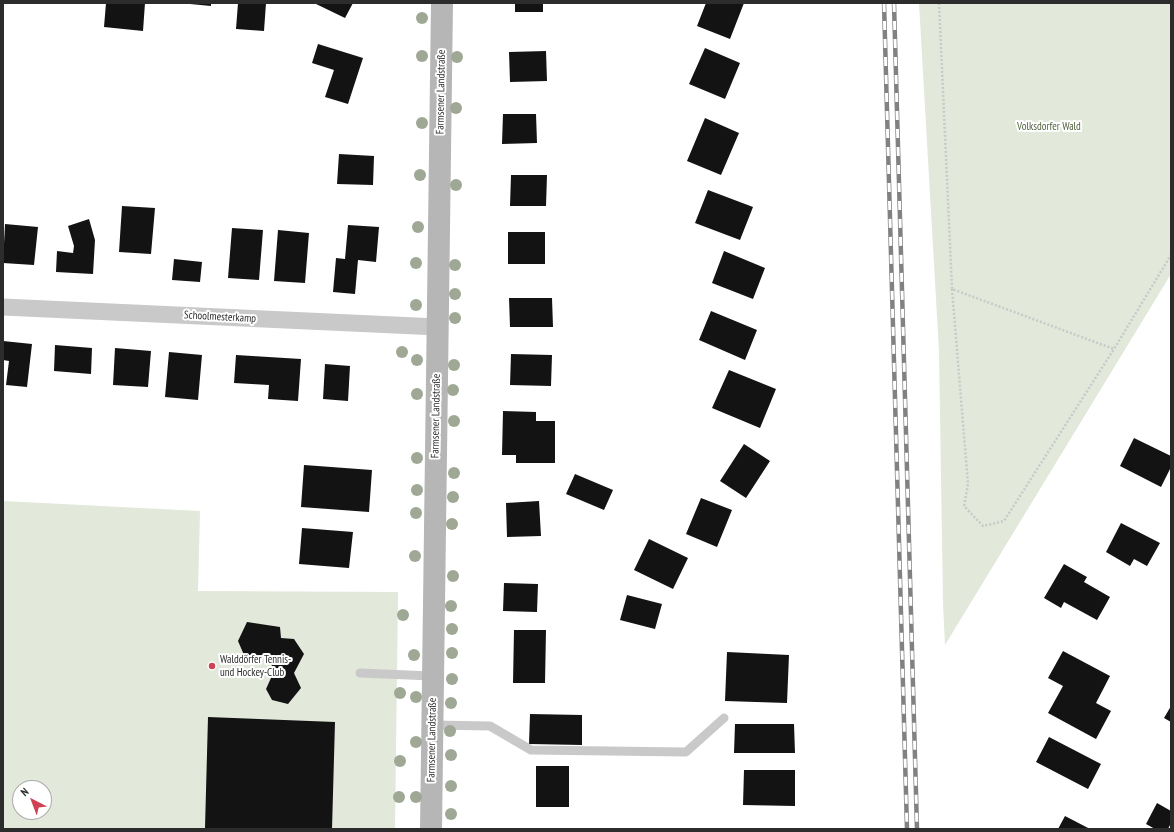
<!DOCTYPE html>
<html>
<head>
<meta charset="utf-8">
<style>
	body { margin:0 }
	#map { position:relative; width:1174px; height:832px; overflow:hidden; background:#fff; font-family:"PT Sans Narrow",sans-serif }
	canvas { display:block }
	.frame { position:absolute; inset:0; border:4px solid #2c2c2c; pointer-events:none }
	.north { position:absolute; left:12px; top:780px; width:40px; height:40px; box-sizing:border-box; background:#fff; border:1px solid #ababab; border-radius:50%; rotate:318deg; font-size:11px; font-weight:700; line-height:16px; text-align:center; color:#2c2c2c }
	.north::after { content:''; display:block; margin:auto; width:14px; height:18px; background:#cf4154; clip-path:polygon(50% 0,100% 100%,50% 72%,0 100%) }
</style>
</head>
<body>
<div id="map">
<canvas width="1174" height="832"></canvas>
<div class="frame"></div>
<div class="north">N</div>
</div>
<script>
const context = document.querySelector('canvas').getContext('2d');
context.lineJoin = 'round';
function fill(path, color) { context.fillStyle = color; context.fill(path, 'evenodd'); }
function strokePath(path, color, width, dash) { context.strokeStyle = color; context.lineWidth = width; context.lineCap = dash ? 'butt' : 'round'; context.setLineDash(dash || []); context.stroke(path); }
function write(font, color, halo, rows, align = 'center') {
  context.font = font + ' "PT Sans Narrow",sans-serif'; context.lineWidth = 4; context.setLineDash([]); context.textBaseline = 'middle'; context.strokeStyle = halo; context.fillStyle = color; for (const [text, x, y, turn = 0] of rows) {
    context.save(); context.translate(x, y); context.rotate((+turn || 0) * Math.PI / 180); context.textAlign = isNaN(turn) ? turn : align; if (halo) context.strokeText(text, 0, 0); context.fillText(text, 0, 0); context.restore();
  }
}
fill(new Path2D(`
	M919,3H1171V274L945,645L943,603L939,351Z
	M3,501L200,511L198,591L398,592L395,829H3ZM20,788H44V812H20Z`), '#e2e8da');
fill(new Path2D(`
	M106,3H145L143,31L104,27Z
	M191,3H211V6L190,4Z
	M238,3H266L264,31L236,29Z
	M314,3H353L345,18Z
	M515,3H543V12H515Z
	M706,3H744L730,39L697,26Z
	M318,44L363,58L348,104L325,97L334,70L312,63Z
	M705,48L740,63L725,99L689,84Z
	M546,51L547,81L510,82L509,52Z
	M503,114H536L537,143L502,144Z
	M705,118L739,133L721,175L687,161Z
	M339,154L374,156L373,185L337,184Z
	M511,175H547L546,206H510Z
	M708,190L753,207L740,240L695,223Z
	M122,206L155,208L151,254L119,252Z
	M89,219L95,240L93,274L56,272L57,251L73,253L74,246L68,226Z
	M5,224L38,227L34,265L3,263Z
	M348,225L379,227L376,262L358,260L355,294L333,292L336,258L345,259Z
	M232,228L263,230L259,280L228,278Z
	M278,230L309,233L305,283L274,281Z
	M508,232H545V264H508Z
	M724,251L765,268L753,299L712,283Z
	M174,259L202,262L200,282L172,280Z
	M509,298H552L553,327H510Z
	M711,311L757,330L745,360L699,340Z
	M3,341L32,344L27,387L6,385L9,361L3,360Z
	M55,345L92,348L91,374L54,371Z
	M115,348L151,351L148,387L113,385Z
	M169,352L202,355L198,400L165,397Z
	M511,354L552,355L551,386L510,385Z
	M236,355L301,359L298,401L268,399L269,385L234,383Z
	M325,364L350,366L348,401L323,399Z
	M729,370L776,389L760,428L712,408Z
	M503,411L536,412V421H555V463H516V455H502Z
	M1134,438L1171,456V467L1161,487L1120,466Z
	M744,444L770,461L746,498L720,481Z
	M304,465L372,470L369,512L301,507Z
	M575,474L613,490L604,510L566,494Z
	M701,498L732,510L717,547L686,534Z
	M539,501L541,536L507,537L506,503Z
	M1121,523L1160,543L1147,566L1134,559L1130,566L1106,552Z
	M302,528L353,532L349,568L299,564Z
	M649,539L688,558L673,589L634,570Z
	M1064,564L1087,577L1084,582L1110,597L1097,620L1064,602L1061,608L1044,598Z
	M504,583L538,584L537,612L503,611Z
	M627,595L662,604L655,629L620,620Z
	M247,622L280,627L281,638L294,639L304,654L294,673L301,688L288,704L272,700L266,689L275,669L264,657L244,655L238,641Z
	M514,630H546L545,683H513Z
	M1063,651L1110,676L1096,703L1111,711L1096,739L1048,713L1063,686L1048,678Z
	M727,652L789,655L787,703L725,701Z
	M1171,706V722L1164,718Z
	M530,714L582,715V745L529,744Z
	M208,717L335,722L332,829L205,828Z
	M735,724H794L795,753H734Z
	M1049,737L1101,764L1088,789L1036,762Z
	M536,766H569V807H536Z
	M744,770H795V806L743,805Z
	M1157,803L1171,811V823L1168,829H1155L1146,824Z
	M1065,816L1090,829H1058Z`), '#131313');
strokePath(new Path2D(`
	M939,3L952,289L1114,349L1171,255
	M952,289L968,484L964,506L983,526L1004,521L1114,349`), '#c9c9c9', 2.5, [2, 2]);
strokePath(new Path2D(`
	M360,673L432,676
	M433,725L490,726L531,750L686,752L724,718`), '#c9c9c9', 9);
strokePath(new Path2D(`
	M3,307L438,327`), '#c9c9c9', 17);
strokePath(new Path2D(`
	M431,829L442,3`), '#b6b6b6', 22);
const rail = new Path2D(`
	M884,3L907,829
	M894,3L917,829`);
strokePath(rail, '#818181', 4.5);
strokePath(rail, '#fff', 3, [9]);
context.fillStyle = '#9fa895';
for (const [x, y] of [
	[422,18],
	[422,56],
	[457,57],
	[456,108],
	[422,123],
	[420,175],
	[456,185],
	[418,227],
	[416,263],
	[455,265],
	[455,294],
	[416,305],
	[455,318],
	[402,352],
	[417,360],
	[454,365],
	[453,390],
	[417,394],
	[454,421],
	[417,458],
	[454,473],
	[417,490],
	[453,497],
	[416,513],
	[452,524],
	[415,556],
	[453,576],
	[451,606],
	[403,615],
	[452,629],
	[452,653],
	[414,655],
	[452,679],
	[400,693],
	[416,697],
	[451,703],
	[450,731],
	[416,742],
	[451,755],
	[400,761],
	[451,786],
	[399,797],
	[416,797],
	[451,814]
]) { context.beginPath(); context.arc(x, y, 6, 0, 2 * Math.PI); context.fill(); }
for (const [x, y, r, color] of [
	[212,666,4,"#cf4154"]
]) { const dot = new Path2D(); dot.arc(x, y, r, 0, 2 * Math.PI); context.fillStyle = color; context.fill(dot); strokePath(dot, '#fff', 1.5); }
write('11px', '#2c2c2c', '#fff', [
	["Farmsener Landstraße",441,92,-89],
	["Schoolmesterkamp",220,317,3],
	["Farmsener Landstraße",436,416,-89],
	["Farmsener Landstraße",432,740,-89]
]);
write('11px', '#51613f', '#fff', [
	["Volksdorfer Wald",1049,127]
]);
write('11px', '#2c2c2c', '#fff', [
	["Walddörfer Tennis-",220,660],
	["und Hockey-Club",220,673]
], 'left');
</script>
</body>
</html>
